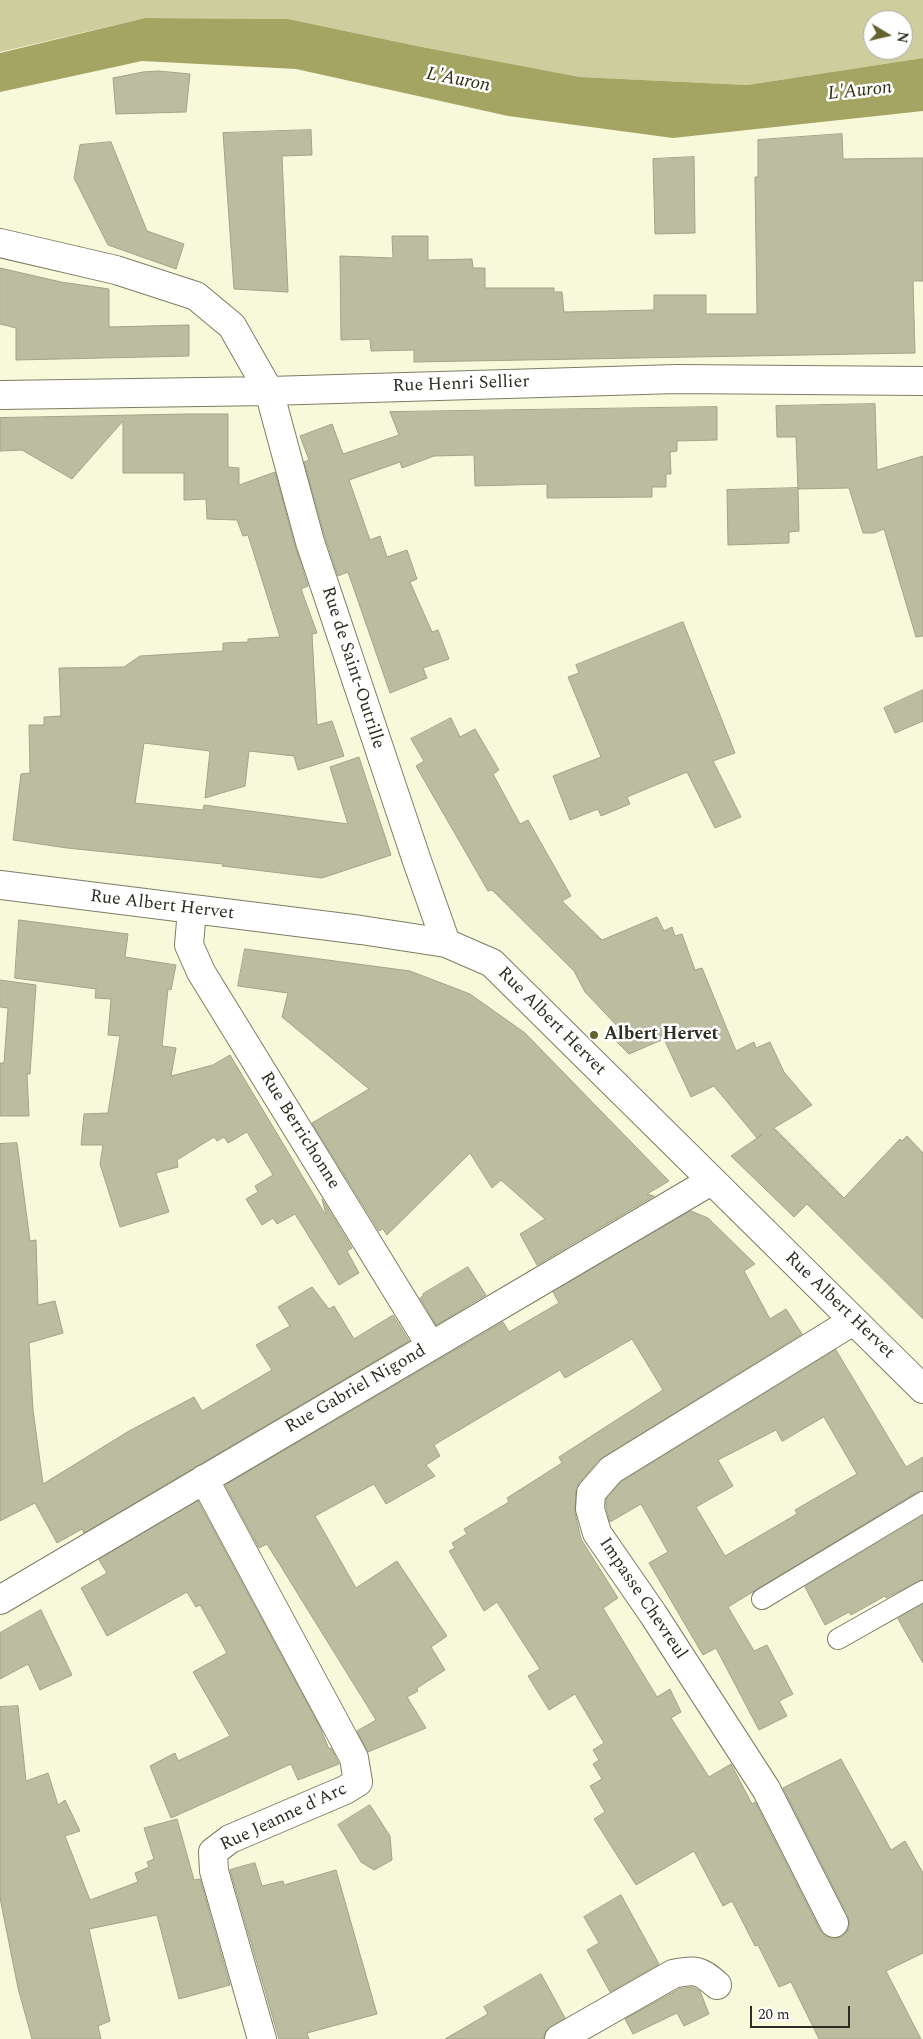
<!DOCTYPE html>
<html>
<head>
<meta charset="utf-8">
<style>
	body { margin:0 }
	#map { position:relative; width:923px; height:2039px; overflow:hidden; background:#f8f9db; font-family:Spectral,serif }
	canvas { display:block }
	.north { position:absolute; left:863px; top:10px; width:50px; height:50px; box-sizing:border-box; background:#fff; border:1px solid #ababa7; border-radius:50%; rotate:99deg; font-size:14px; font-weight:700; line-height:20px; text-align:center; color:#2d2d22 }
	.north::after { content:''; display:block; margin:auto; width:18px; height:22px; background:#656431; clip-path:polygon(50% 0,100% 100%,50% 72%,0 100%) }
	.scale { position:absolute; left:750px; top:2006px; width:100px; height:22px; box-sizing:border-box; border:2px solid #2d2d22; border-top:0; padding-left:6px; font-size:15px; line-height:18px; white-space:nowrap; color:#2d2d22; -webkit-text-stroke:4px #fff; paint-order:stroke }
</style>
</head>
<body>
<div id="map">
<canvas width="923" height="2039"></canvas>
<div class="north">N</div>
<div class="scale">20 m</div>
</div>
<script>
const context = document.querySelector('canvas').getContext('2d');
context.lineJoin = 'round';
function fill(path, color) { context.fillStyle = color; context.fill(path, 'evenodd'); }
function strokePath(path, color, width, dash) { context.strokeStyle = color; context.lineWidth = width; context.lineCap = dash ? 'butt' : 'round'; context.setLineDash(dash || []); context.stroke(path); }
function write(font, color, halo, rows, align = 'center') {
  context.font = font + ' Spectral,serif'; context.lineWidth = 5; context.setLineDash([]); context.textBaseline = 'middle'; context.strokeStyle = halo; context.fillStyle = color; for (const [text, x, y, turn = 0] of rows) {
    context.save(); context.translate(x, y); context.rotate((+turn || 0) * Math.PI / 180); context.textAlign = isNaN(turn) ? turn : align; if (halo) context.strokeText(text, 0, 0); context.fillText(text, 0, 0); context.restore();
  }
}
fill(new Path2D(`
	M0,0H923V58L747,85L580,77L417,46L288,19L145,18L0,52ZM873,20H903V50H873Z`), '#cdcd9d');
fill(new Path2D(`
	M145,18L288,19L417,46L580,77L747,85L923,58V111L673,138L508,116L296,69L142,61L0,92V53Z`), '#a5a563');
const building = new Path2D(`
	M159,71L190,74L186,112L116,114L113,78L143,72Z
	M311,130L312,155L282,156L288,292L234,289L223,133Z
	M842,134L843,159L923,158V281H913L915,353L414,362V350L371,351L370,339L341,340L340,256L393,258L392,236H428V260L472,259L473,268H485V288H554V292H562L564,312L654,310V295H706V314H757L755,177H758V140Z
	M111,142L147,231L184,244L176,269L108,245L74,178L80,145Z
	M694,157L695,233L655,234L653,159Z
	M0,268L61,282L109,289V327L189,325V356L16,360V328L0,324Z
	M875,404L877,470L923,456V636L916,637L884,529L874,533H863L849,488L798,489L796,437H777L776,406Z
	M717,407V440L677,441V451L670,452L671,474H666V487H652V497L547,498V484L475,486L474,455L434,456L402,468L400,462L349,480L370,540L380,536L387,557L407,550L417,579L410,582L432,632L438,630L449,659L423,668L427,678L390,693L348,572L338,576L325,537L304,462L309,460L300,436L332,424L343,454L399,435L390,412Z
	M188,414H228V467L239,468V485L275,472L295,546L308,586L301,589L317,633L312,634L317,725L332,721L344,756L298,770L294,756L249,751L245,786L205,798L210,751L144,743L135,803L203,810L204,805L348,824L330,767L359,757L391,855L322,878L222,866L223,864L67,848L13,840L21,774L30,773L29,725H44V717L61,716L59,668L124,667L140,656L223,651V643L248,642V639L280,637L248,535L243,536L237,520L207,519L206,499L184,500V473H123V421L72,479L22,450L0,451V418Z
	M798,488L799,531L789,532V543L728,545L727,490Z
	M683,622L735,753L713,761L741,817L715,828L687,772L627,797L630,804L601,816L598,809L570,820L553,776L601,757L568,677L579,673L576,665Z
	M923,690V721L895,733L884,708Z
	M451,718L460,737L475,729L499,770L493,774L520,824L528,820L571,896L562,901L602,940L657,917L664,931L672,927L675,936L682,934L695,970L702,968L736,1051L754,1042L756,1048L770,1042L784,1072L812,1105L774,1128L844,1198L900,1139L902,1141L907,1136L923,1153V1319L807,1204L794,1217L731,1156L763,1134L757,1138L714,1086L691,1097L664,1039L629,1054L608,1033L620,1029L585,992L574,971L492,890L488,891L416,766L424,761L411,739Z
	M19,920L128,934L125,957L176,965L171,990L168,989L162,1046L176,1048L171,1076L213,1065L230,1055L325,1214H326L322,1199L352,1248L347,1251L359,1273L339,1285L295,1214L277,1224L273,1218L262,1225L246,1199L258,1192L255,1186L273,1175L247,1132L228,1143L224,1137L217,1141L214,1137L177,1160L178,1167L156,1173L169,1212L120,1227L100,1164L103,1145H81L84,1114L108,1113L120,1036L108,1035L111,999L95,998L96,989L15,978Z
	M245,949L410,971L470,994L525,1033L669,1181L647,1194L654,1196L537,1265L520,1234L545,1219L501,1180L492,1188L470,1153L387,1235L383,1229L379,1231L312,1123L369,1089L282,1017L288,993L238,986Z
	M0,980L36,985L30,1074H27L29,1116H0V1063H4L8,1008L0,1007Z
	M17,1143L30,1241L36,1240L38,1305L55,1301L63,1333L29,1343L33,1410L43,1484L129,1431L194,1397L202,1411L272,1370L256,1345L290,1326L278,1307L312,1287L329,1309L334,1306L354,1339L393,1315L409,1341L84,1533L82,1529L57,1543L35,1503L0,1521V1144Z
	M691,1211L708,1218L755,1264L744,1271L770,1319L786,1309L802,1334L599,1460L579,1483L576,1491L575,1513L581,1539L618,1598L603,1608L657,1697L670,1689L681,1712L671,1718L709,1777L731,1764L752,1804L755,1802L820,1930L825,1936L833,1939L841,1937L847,1932L850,1924L848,1916L783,1788L841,1759L891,1850L905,1841L923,1873V1953L886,1971L921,2039H819L791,1982L779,1987L758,1945L755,1946L732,1901L723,1906L694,1851L636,1885L594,1819L605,1812L590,1786L602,1779L593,1764L599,1760L593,1750L604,1743L575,1694L549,1710L528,1676L540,1669L497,1602L484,1611L449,1551L455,1548L452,1543L467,1534L464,1529L509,1502L507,1498L562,1463L559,1457L663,1390L632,1339L565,1378L560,1370L434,1445L440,1456L426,1465L435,1476L386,1504L374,1484L315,1516L356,1588L397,1561L447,1636L431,1647L445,1670L417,1688L418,1691L407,1697L426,1728L368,1752L357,1731L376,1720L267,1544L259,1548L225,1485L503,1322L509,1332L559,1303L553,1292Z
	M468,1267L486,1295L436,1325L420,1298L423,1296V1294Z
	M836,1350L906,1467L923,1457V1490L917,1492L728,1607L754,1651L767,1645L793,1694L779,1701L787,1716L759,1730L716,1648L703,1655L649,1563L668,1552L641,1504L610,1522L606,1507V1499L621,1482ZM824,1417L857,1474L795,1510L797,1514L725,1556L696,1507L733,1486L718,1460L776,1430L782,1441Z
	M198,1501L320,1727L329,1749L331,1748L339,1764L298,1780L291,1764L171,1818L150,1766L175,1753L178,1761L230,1736L193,1672L227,1653L200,1605L196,1607L187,1592L107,1636L81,1588L107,1573L99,1560Z
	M923,1516V1579L886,1598L885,1596L851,1615L849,1612L825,1625L805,1587Z
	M923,1605V1663L898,1619Z
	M41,1610L72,1675L40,1690L28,1664L0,1679V1633Z
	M18,1706L26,1781L48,1773L58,1805L65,1800L80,1831L65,1836L90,1900L138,1882L135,1873L149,1867L147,1862L154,1859L144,1828L177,1819L194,1880L200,1879L230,1985L179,1999L157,1915L89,1929L110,2021L98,2026L101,2039H32L18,1988L0,1898V1707Z
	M370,1805L390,1836L392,1860L374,1870L361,1862L338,1825Z
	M255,1863L262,1886L283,1881L284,1885L336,1870L377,2014L307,2033L309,2039H279L230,1870Z
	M621,1895L659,1964L610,1992L587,1950L599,1943L584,1917Z
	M541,1974L565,2018L546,2031L543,2039H445L488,2014L484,2007Z
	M692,1987L700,1991L709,2014L684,2026L677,2013L633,2034L625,2019L679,1989Z`);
fill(building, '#bcbca0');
strokePath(building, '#a3a387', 1);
const service = new Path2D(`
	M762,1599L923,1502
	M838,1639L923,1591`);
const minor = new Path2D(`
	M0,243L116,270L196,296L232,326L269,391L310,542L417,861L446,943
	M0,395L269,391L677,379L923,381
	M0,885L361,930L446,943L492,963L923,1389
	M192,910L189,945L201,972L431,1346
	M204,1479L354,1758L358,1782L345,1790L230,1839L213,1852L214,1871L262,2039
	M0,1600L711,1181
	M834,1923L766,1789L653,1614L597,1533L590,1509L591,1493L611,1470L853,1321
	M559,2039L673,1974C696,1969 700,1970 717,1985`);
strokePath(service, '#7c7d62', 22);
strokePath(minor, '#7c7d62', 30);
strokePath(service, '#fff', 20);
strokePath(minor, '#fff', 28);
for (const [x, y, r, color] of [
	[594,1035,5,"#656431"]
]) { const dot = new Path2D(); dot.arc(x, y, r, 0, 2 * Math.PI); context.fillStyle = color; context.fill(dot); strokePath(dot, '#fff', 2); }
write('18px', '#2d2d22', '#fff', [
	["Rue Henri Sellier",461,385,-2],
	["Rue de Saint-Outrille",352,668,72],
	["Rue Albert Hervet",162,906,7],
	["Rue Albert Hervet",551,1022,45],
	["Rue Berrichonne",299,1131,58],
	["Rue Albert Hervet",839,1306,44],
	["Rue Gabriel Nigond",356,1390,-30],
	["Impasse Chevreul",642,1599,56],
	["Rue Jeanne d'Arc",284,1818,-25]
]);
write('bold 18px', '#2d2d22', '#fff', [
	["Albert Hervet",604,1035]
], 'left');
write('italic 19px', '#2f2e10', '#fff', [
	["L'Auron",458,81,11],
	["L'Auron",860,92,-6]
]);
</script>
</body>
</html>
